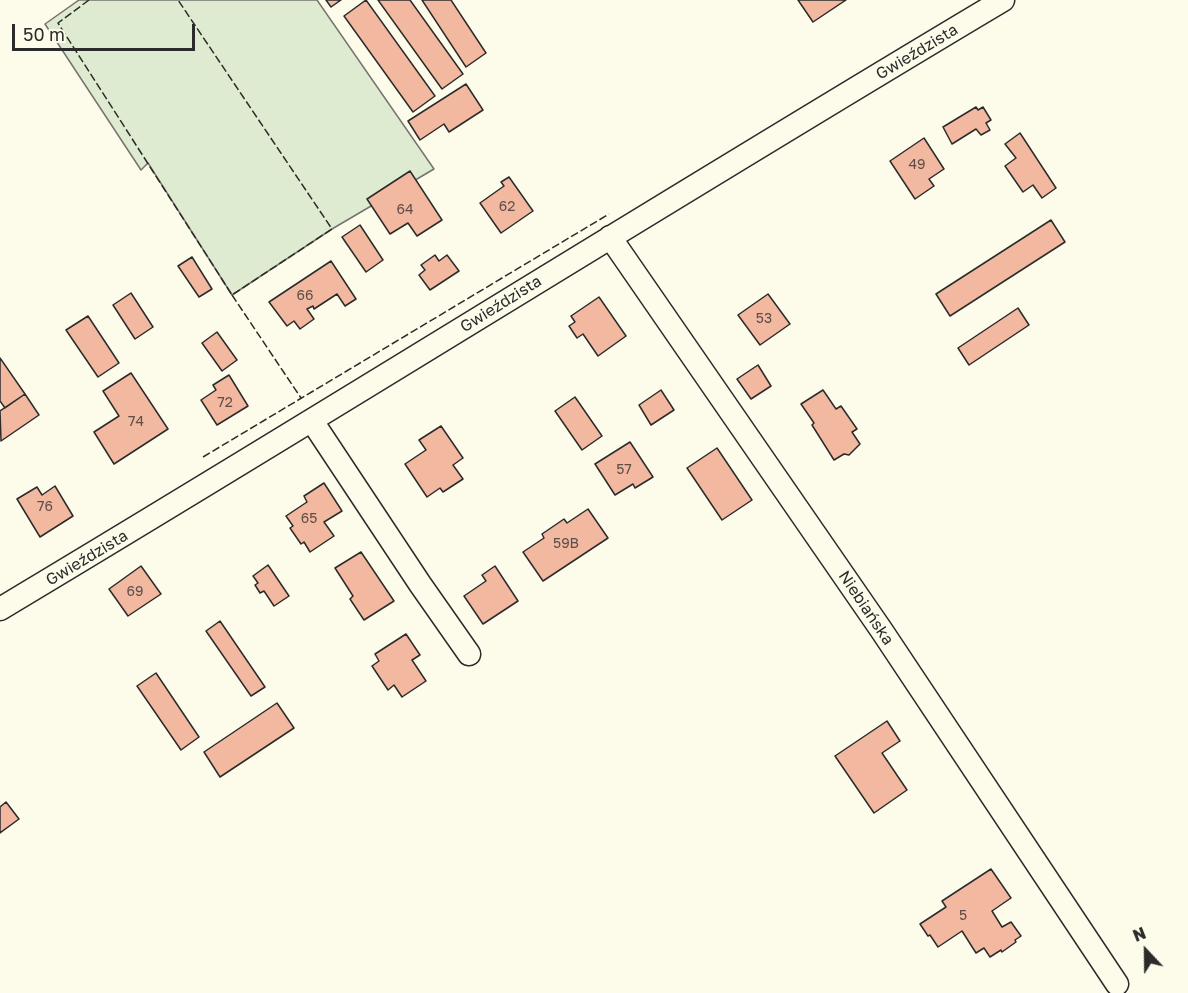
<!DOCTYPE html>
<html>
<head>
<meta charset="utf-8">
<style>
	body { margin:0 }
	#map { position:relative; width:1188px; height:993px; overflow:hidden; background:#fdfbea; font-family:"Golos Text",sans-serif }
	canvas { display:block }
	.north { position:absolute; left:1116px; top:921px; width:60px; height:60px; -webkit-text-stroke:4px #fdfbea; paint-order:stroke; rotate:338deg; font-size:16px; font-weight:700; line-height:24px; text-align:center; color:#2b2b2b }
	.north::after { content:''; display:block; margin:auto; width:21px; height:27px; background:#2b2b2b; clip-path:polygon(50% 0,100% 100%,50% 72%,0 100%) }
	.scale { position:absolute; left:12px; top:24px; width:183px; height:27px; box-sizing:border-box; border:3px solid #2b2b2b; border-top:0; padding-left:8px; font-size:18px; line-height:21px; white-space:nowrap; color:#2b2b2b; -webkit-text-stroke:4px #fdfbea; paint-order:stroke }
</style>
</head>
<body>
<div id="map">
<canvas width="1188" height="993"></canvas>
<div class="north">N</div>
<div class="scale">50 m</div>
</div>
<script>
const context = document.querySelector('canvas').getContext('2d');
context.lineJoin = 'round';
function fill(path, color) { context.fillStyle = color; context.fill(path, 'evenodd'); }
function strokePath(path, color, width, dash) { context.strokeStyle = color; context.lineWidth = width; context.lineCap = dash ? 'butt' : 'round'; context.setLineDash(dash || []); context.stroke(path); }
function write(font, color, halo, rows, align = 'center') {
  context.font = font + ' "Golos Text",sans-serif'; context.lineWidth = 4.5; context.setLineDash([]); context.textBaseline = 'middle'; context.strokeStyle = halo; context.fillStyle = color; for (const [text, x, y, turn = 0] of rows) {
    context.save(); context.translate(x, y); context.rotate((+turn || 0) * Math.PI / 180); context.textAlign = isNaN(turn) ? turn : align; if (halo) context.strokeText(text, 0, 0); context.fillText(text, 0, 0); context.restore();
  }
}
const green = new Path2D(`
	M79,0H317L434,169L332,229L232,295L148,163L141,170L45,24Z`);
fill(green, '#deebd1');
strokePath(green, '#74746e', 1.5);
const building = new Path2D(`
	M326,0H341L331,7Z
	M366,0L435,96L413,112L344,16Z
	M378,0H410L463,74L442,89Z
	M422,0H451L486,53L466,67Z
	M798,0H846L813,22Z
	M466,84L483,110L449,132L444,124L420,140L408,121Z
	M976,107L978,110L983,107L991,120L986,123L990,130L981,135L976,129L952,144L943,127Z
	M1020,133L1056,188L1042,198L1033,185L1023,192L1005,166L1016,158L1005,144Z
	M924,138L944,169L929,179L934,186L915,199L890,161Z
	M410,171L442,220L417,236L408,223L390,234L367,199Z
	M509,177L533,211L501,233L480,203L504,186L501,182Z
	M1051,220L1065,242L950,316L936,294Z
	M360,225L383,260L366,272L342,237Z
	M435,255L439,261L447,255L459,271L430,290L419,275L425,270L421,265Z
	M192,257L212,289L199,297L178,266Z
	M331,261L356,299L345,306L337,294L314,309L313,306L307,309L314,319L300,329L294,321L287,326L269,302Z
	M131,293L153,327L135,339L113,305Z
	M768,294L790,324L760,345L738,315Z
	M599,297L626,336L598,356L583,334L577,338L569,326L575,322L571,316Z
	M1018,308L1029,325L969,365L958,348Z
	M88,316L119,363L98,377L66,330Z
	M217,332L237,360L222,371L202,343Z
	M0,358L25,394L5,408L0,401Z
	M758,365L771,386L751,399L737,379Z
	M131,373L168,429L114,464L94,432L119,416L103,391Z
	M229,375L248,406L217,425L201,400L216,390L213,385Z
	M661,390L674,410L651,425L639,405Z
	M823,390L836,409L841,406L857,429L852,432L860,444L849,455L844,454L834,460L812,425L814,423L801,404Z
	M25,394L39,415L1,441L0,411Z
	M575,397L602,436L582,450L555,411Z
	M441,426L463,458L453,465L463,479L443,492L440,488L427,497L405,464L426,450L419,440Z
	M630,442L653,477L635,488L633,484L615,495L595,464Z
	M717,448L752,500L722,520L687,468Z
	M324,483L342,511L324,522L334,536L310,552L304,542L301,544L290,528L293,526L286,516L307,502L304,496Z
	M55,486L73,516L40,537L17,499L37,487L42,495Z
	M588,509L608,538L543,581L523,552L544,538L542,534L564,519L567,523Z
	M361,552L394,601L364,620L350,599L353,596L335,568Z
	M268,565L289,596L274,606L264,591L260,593L255,585L258,583L253,576Z
	M141,566L161,594L128,616L109,589Z
	M495,566L518,601L483,624L464,596L486,581L482,575Z
	M220,621L265,687L251,696L206,631Z
	M406,634L420,655L412,660L426,681L402,697L394,685L388,690L372,666L379,661L375,654Z
	M156,673L199,737L181,750L137,686Z
	M277,703L294,728L220,777L204,752Z
	M887,721L900,741L882,753L907,790L874,813L835,756Z
	M6,802L19,819L0,833V807Z
	M991,869L1011,898L992,911L1002,927L1011,922L1021,936L1015,940L1016,942L1002,952L1001,950L990,957L984,948L976,953L962,931L938,947L930,935L928,936L920,924L946,907L942,901Z`);
fill(building, '#f2b8a0');
strokePath(building, '#2b2b2b', 1.5);
const street = new Path2D(`
	M610,237L882,631L1117,984
	M312,421L420,584L469,654
	M0,609C336,408 667,200 1003,0`);
strokePath(street, '#2b2b2b', 25);
strokePath(street, '#fdfbea', 22);
strokePath(new Path2D(`
	M89,0L58,23L232,295L332,229L178,0
	M232,295L301,398
	M203,457L609,214`), '#2b2b2b', 1.5, [8, 3]);
write('14px', '#5d4e48', null, [
	["49",917,165],
	["62",507,207],
	["64",405,210],
	["66",305,296],
	["53",764,319],
	["72",225,403],
	["74",136,422],
	["57",624,470],
	["76",45,507],
	["65",309,519],
	["59B",566,544],
	["69",135,592],
	["5",963,916]
]);
write('16px', '#2b2b2b', '#fdfbea', [
	["Gwieździsta",917,52,-31],
	["Gwieździsta",501,304,-32],
	["Gwieździsta",87,558,-31],
	["Niebiańska",866,608,56]
]);
</script>
</body>
</html>
